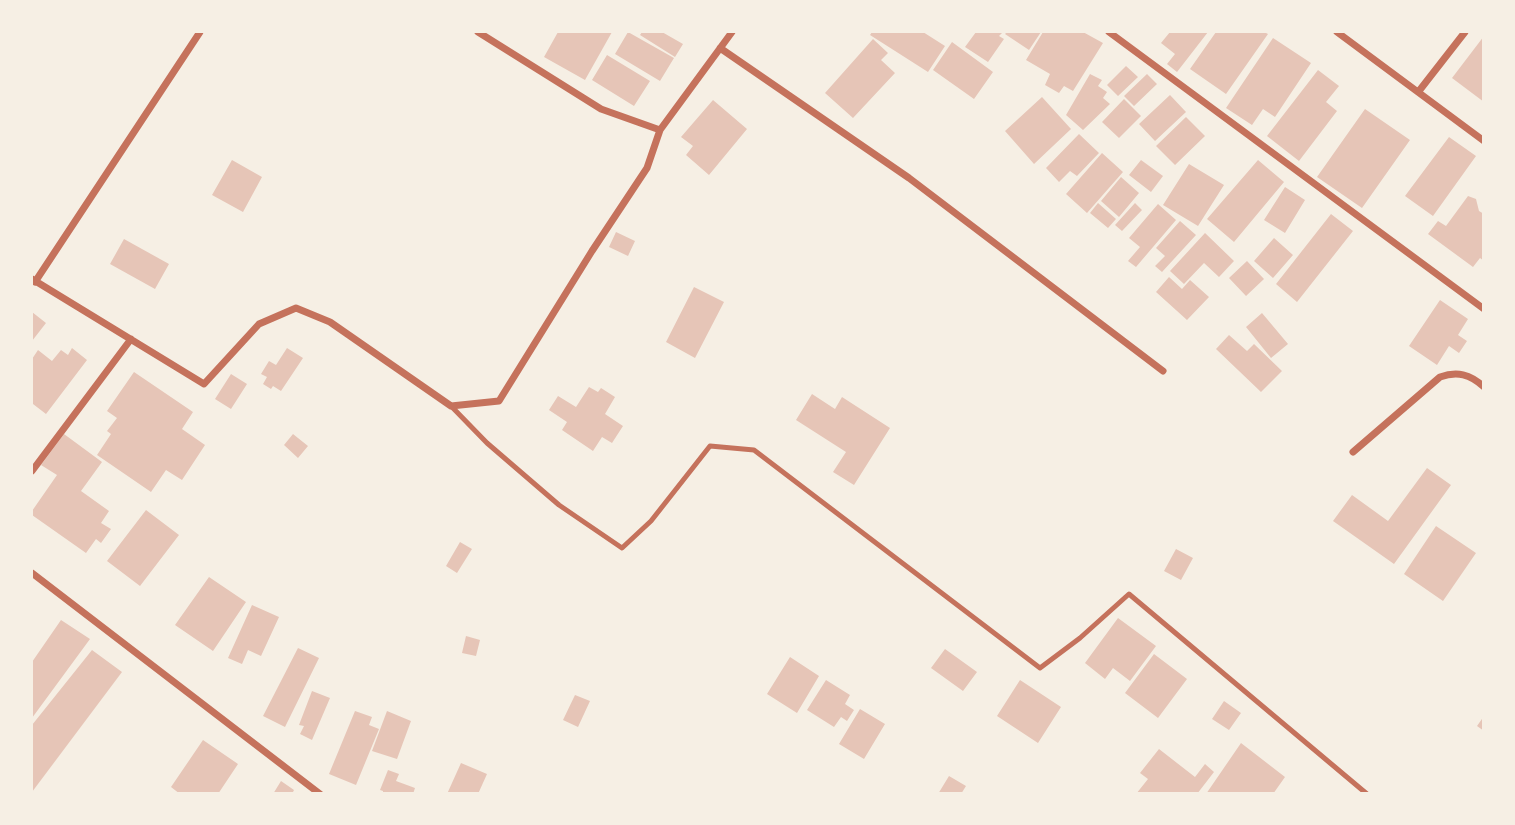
<!DOCTYPE html>
<html>
<head>
<meta charset="utf-8">
<style>
	body { margin:0 }
	#map { position:relative; width:1515px; height:825px; overflow:hidden; background:#f6efe4; font-family:Arial,sans-serif }
	canvas { display:block }
	.frame { position:absolute; inset:0; border:33px solid #f6efe4; pointer-events:none }
</style>
</head>
<body>
<div id="map">
<canvas width="1515" height="825"></canvas>
<div class="frame"></div>
</div>
<script>
const context = document.querySelector('canvas').getContext('2d');
context.lineJoin = 'round';
function fill(path, color) { context.fillStyle = color; context.fill(path, 'evenodd'); }
function strokePath(path, color, width, dash) { context.strokeStyle = color; context.lineWidth = width; context.lineCap = dash ? 'butt' : 'round'; context.setLineDash(dash || []); context.stroke(path); }
fill(new Path2D(`
	M558,32H612L585,80L544,57Z
	M628,32L674,58L660,81L615,54Z
	M642,32H662L683,44L675,57L640,35Z
	M872,32H923L945,46L928,72L870,35Z
	M976,32H1003L999,36L1004,39L988,62L965,47Z
	M1007,32H1041L1029,50L1005,34Z
	M1043,32H1083L1103,43L1073,91L1064,86L1059,93L1045,85L1050,74L1026,60Z
	M1170,32H1208L1177,72L1167,64L1175,54L1161,43Z
	M1216,32H1264L1268,34L1226,94L1190,69Z
	M1484,36V102L1452,78Z
	M1273,38L1311,63L1275,117L1263,109L1252,125L1226,108Z
	M873,39L888,53L881,60L895,73L853,118L825,93Z
	M952,42L993,72L974,99L933,70Z
	M607,55L650,81L634,106L592,80Z
	M1126,66L1138,77L1118,96L1107,85Z
	M1318,70L1339,86L1326,102L1337,111L1299,161L1267,136Z
	M1090,74L1102,80L1098,86L1107,92L1103,98L1110,104L1083,130L1066,115Z
	M1147,74L1157,84L1134,106L1124,96Z
	M1170,95L1186,112L1155,141L1139,124Z
	M1042,97L1071,129L1034,164L1005,131Z
	M1124,99L1141,116L1119,138L1102,122Z
	M713,100L747,129L709,175L686,155L693,146L681,137Z
	M1365,109L1410,140L1362,208L1317,177Z
	M1186,117L1205,136L1175,165L1156,146Z
	M1079,134L1099,153L1077,176L1070,171L1059,182L1046,168Z
	M1449,137L1476,156L1433,216L1405,196Z
	M1102,153L1123,172L1087,213L1066,194Z
	M232,160L262,177L243,212L212,195Z
	M1141,160L1163,176L1151,192L1129,175Z
	M1258,160L1284,182L1234,242L1207,219Z
	M1189,164L1224,185L1198,226L1163,205Z
	M1121,177L1139,193L1119,217L1101,201Z
	M1285,187L1305,200L1285,233L1264,220Z
	M1468,196L1476,199L1479,211L1484,214V261L1480,258L1473,267L1428,234L1438,221L1446,226Z
	M1098,203L1116,219L1108,228L1090,213Z
	M1135,203L1142,210L1122,231L1115,225Z
	M1158,204L1176,220L1136,267L1128,261L1140,247L1129,238Z
	M1331,214L1353,231L1297,302L1276,284Z
	M1180,221L1196,235L1162,272L1155,266L1165,256L1156,248Z
	M616,232L635,241L628,256L609,247Z
	M1205,233L1234,261L1219,277L1204,263L1184,284L1170,271Z
	M1274,238L1293,255L1273,278L1254,261Z
	M124,239L169,264L155,289L110,264Z
	M1247,261L1264,279L1246,296L1229,278Z
	M1169,277L1182,289L1190,280L1209,297L1187,320L1156,292Z
	M694,287L724,302L695,358L666,342Z
	M1440,300L1468,319L1458,335L1467,341L1459,353L1449,346L1437,365L1409,346Z
	M32,312L46,323L32,341Z
	M1262,313L1288,344L1271,358L1246,327Z
	M1229,335L1247,351L1254,344L1282,371L1261,392L1216,349Z
	M72,348L87,360L46,414L33,404L32,407V359L38,350L52,361L61,350L68,355Z
	M287,348L303,358L281,391L273,386L271,389L263,384L267,377L261,374L269,361L276,365Z
	M134,372L193,412L182,429L205,445L182,480L166,470L151,492L97,455L111,434L107,431L117,418L107,411Z
	M231,374L247,384L231,409L215,399Z
	M589,387L598,392L601,388L615,397L605,414L623,426L612,443L602,437L593,451L562,430L567,422L549,410L558,396L576,407Z
	M812,394L835,409L842,397L890,428L854,485L833,472L846,452L796,420Z
	M64,434L102,462L81,491L109,511L101,523L111,529L101,543L96,539L86,553L32,515V511L57,475L41,465Z
	M293,434L308,446L298,458L284,445Z
	M1427,468L1451,485L1394,564L1333,521L1352,495L1388,521Z
	M146,510L179,535L140,586L107,561Z
	M1436,526L1476,553L1443,601L1404,574Z
	M460,542L472,549L457,573L446,566Z
	M1176,549L1193,558L1181,580L1164,571Z
	M209,577L246,602L213,651L175,625Z
	M252,605L279,617L261,656L248,650L242,664L228,658Z
	M1118,618L1156,646L1130,681L1113,668L1105,679L1085,663Z
	M61,620L90,639L32,718V662Z
	M466,636L480,640L476,656L462,653Z
	M298,648L319,658L285,727L263,716Z
	M945,649L977,672L963,691L931,668Z
	M92,650L122,672L32,792V725Z
	M1154,654L1187,679L1158,718L1125,693Z
	M790,657L819,676L797,713L767,694Z
	M826,680L850,695L845,704L854,710L847,721L841,717L834,727L807,710Z
	M1020,680L1061,707L1038,743L997,716Z
	M312,691L330,698L312,740L300,734L304,726L299,725Z
	M575,695L590,701L578,727L563,720Z
	M1224,701L1241,713L1229,730L1212,719Z
	M860,709L885,724L864,759L839,744Z
	M355,711L372,717L369,725L379,729L356,785L329,774Z
	M387,711L411,721L397,759L372,751Z
	M1484,716V731L1477,726Z
	M203,740L238,764L218,794H180L171,787Z
	M1241,743L1285,777L1273,794H1206Z
	M1159,749L1195,777L1205,764L1214,772L1197,794H1136L1148,779L1140,773Z
	M461,763L487,774L478,794H447Z
	M388,770L399,774L396,781L415,788L413,794H383V791L380,790Z
	M949,776L966,786L961,794H938Z
	M281,781L294,790L292,794H273Z`), '#e6c5b7');
strokePath(new Path2D(`
	M451,406L487,443L559,505L622,548L651,521L710,446L754,450L1040,668L1080,638L1129,594L1367,794`), '#c5725c', 5);
strokePath(new Path2D(`
	M478,32L601,109L660,130L732,32
	M1109,32L1484,309
	M1337,32L1484,141
	M720,48L909,178L1163,371
	M1419,91L1465,32
	M32,279L204,384L259,324L296,308L330,322L451,406L499,401L592,251L647,168L660,130
	M35,282L200,32
	M1353,452L1440,377C1457,371 1470,374 1484,387
	M32,471L131,339
	M32,573L320,794`), '#c5725c', 7);
</script>
</body>
</html>
